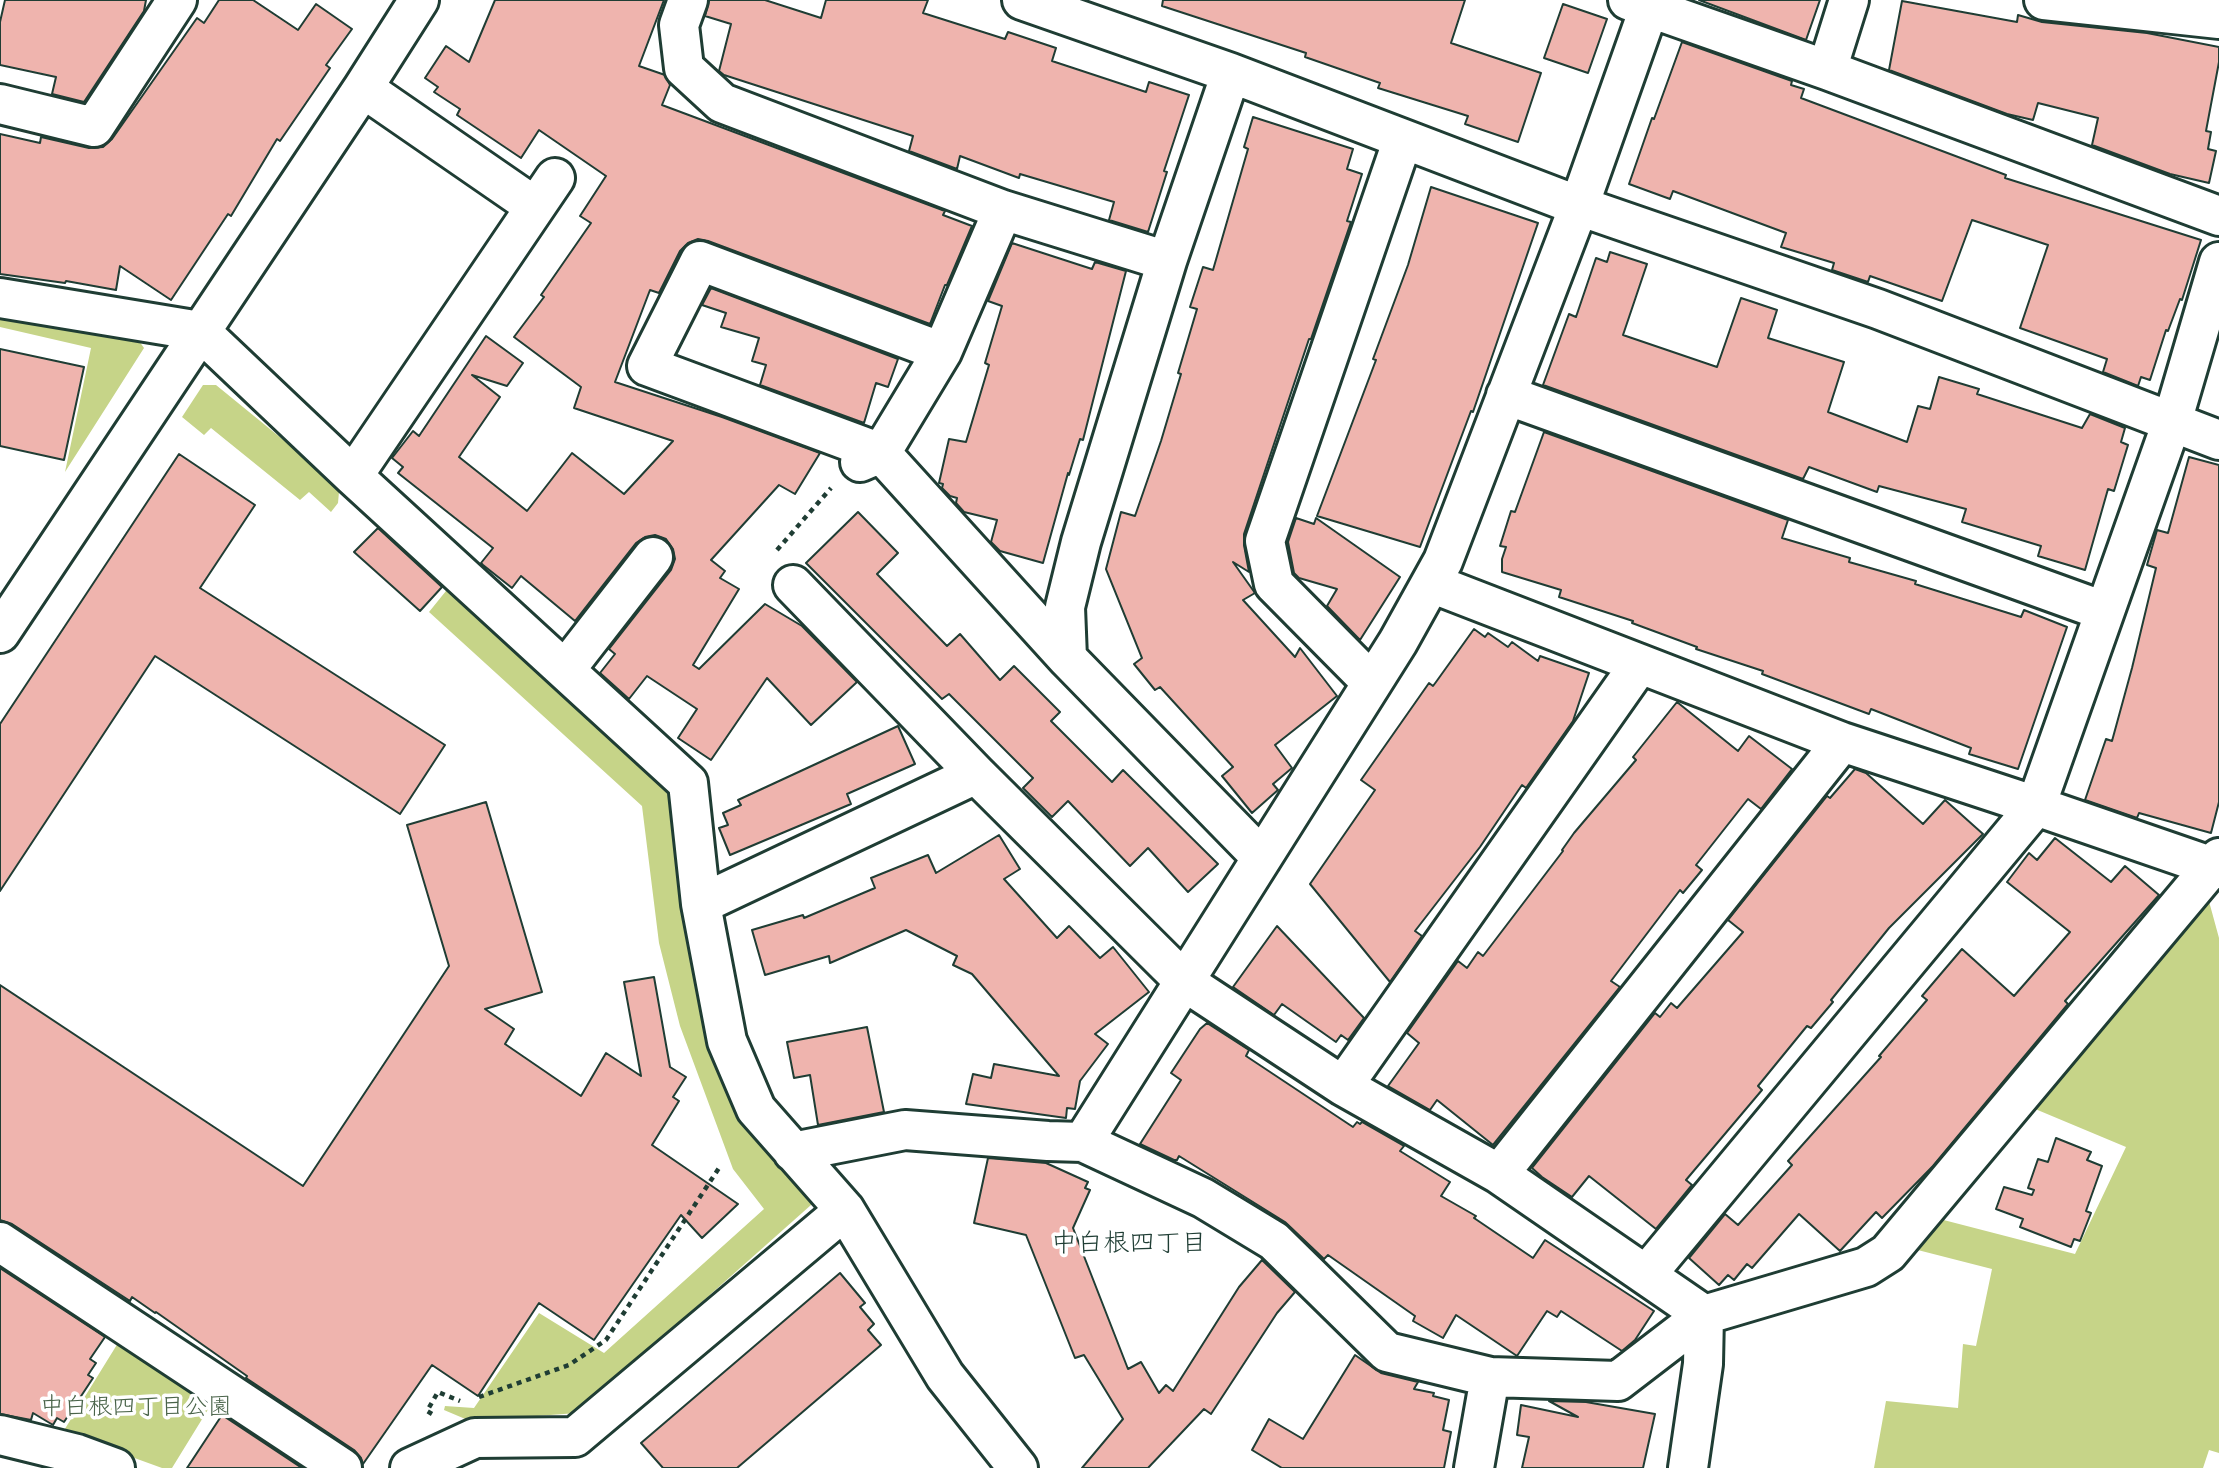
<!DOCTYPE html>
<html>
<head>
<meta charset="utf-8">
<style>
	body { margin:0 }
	canvas { display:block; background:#fff }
</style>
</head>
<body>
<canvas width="2219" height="1468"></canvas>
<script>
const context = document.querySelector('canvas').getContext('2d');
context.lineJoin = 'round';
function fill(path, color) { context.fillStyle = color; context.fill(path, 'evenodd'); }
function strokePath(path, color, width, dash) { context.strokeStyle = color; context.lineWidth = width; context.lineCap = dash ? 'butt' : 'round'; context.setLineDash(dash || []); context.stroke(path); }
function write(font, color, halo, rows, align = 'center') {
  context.font = font + ' Mynerve,"Klee One",sans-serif'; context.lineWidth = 7; context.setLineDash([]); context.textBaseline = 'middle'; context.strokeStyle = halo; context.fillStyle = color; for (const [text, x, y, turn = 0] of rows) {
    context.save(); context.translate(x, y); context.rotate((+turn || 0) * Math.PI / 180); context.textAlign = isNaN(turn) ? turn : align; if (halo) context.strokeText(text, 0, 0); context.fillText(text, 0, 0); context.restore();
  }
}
fill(new Path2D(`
	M0,310L135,335L144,348L65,472L91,348L0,327Z
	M203,385H216L319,469L339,492L338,503L331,512L309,492L300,500L211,428L204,435L182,417Z
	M450,586L667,783L705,1014L820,1197L577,1413L470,1421L444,1410L445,1406L474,1408L539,1313L604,1353L764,1209L733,1169L680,1026L659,943L642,806L429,612Z
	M2207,894L2219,938V1453L2209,1450L2203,1468H1874L1886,1401L1958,1408L1963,1344L1976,1346L1992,1269L1906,1247L1932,1217L2075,1254L2126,1147L2028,1106Z
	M118,1343L212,1403L172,1468H162L63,1432Z`), '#c6d488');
const building = new Path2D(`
	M5,0H146L144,11L84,102L52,94L56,77L0,65V22Z
	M219,0H253L298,30L316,4L352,29L326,65L330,68L280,141L277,139L231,216L228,214L171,300L120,266L116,290L66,281L65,283L0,274V134L40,143L41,137L89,148L103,147L112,139L197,18L204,23Z
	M495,0H664L639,66L665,75L670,85L662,105L945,211L943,215L972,226L947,285H945L930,324L708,241L698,239L688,243L680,251L659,293L650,290L615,382L722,417L820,453L795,494L779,485L711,560L725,571L720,578L739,589L693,665L699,669L765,604L802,626L857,682L811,725L767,678L711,760L678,738L697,709L647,676L629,699L600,673L615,654L609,649L671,570L675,559L673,549L666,539L655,535L645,537L636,543L575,621L521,576L512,588L483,565L481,563L493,548L398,473L403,467L392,458L413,431L419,436L486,336L523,363L507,386L472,375L500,397L459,457L527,511L572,453L624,494L673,441L574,408L581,387L514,337L544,297L541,295L591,223L580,216L606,176L539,130L521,158L457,115L460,109L434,92L438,87L425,78L446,46L469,62Z
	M709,0H765L821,18L826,0H928L923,13L1005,39L1008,32L1056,48L1052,61L1146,92L1149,82L1189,95L1164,171L1167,172L1148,232L1109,220L1114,202L1020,174L1019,178L960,156L957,169L909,151L913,136L724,75L719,71L731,24L705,16Z
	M1163,0H1465L1451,43L1541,73L1518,142L1465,124L1468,116L1378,88L1380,83L1305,57L1306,53L1162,6Z
	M1699,0H1820L1806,40Z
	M1902,1L2017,22L2018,15L2042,22L2147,33L2219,47V62L2206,131L2211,132L2208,149L2216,151L2209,183L2170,174L2092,145L2098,118L2038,103L2033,120L2007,114L1889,70Z
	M1563,4L1607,19L1588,73L1544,58Z
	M1682,42L1792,81L1791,85L1804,89L1801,98L2006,175L2005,178L2201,240L2182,300L2180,299L2168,331L2166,330L2150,380L2141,377L2138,386L2103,372L2107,359L2020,328L2048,245L1972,220L1942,301L1870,276L1868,282L1832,270L1834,263L1781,247L1786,233L1673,191L1670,199L1629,184L1652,118L1654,119Z
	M1253,117L1353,149L1347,169L1362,174L1347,221L1351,222L1311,339H1309L1244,534V545L1249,572L1233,562L1255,593L1243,600L1295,657L1300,648L1337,696L1275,745L1292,768L1273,784L1278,790L1252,813L1222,776L1233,767L1160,687L1155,690L1134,664L1142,658L1106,569L1121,512L1135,516L1161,441L1181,374L1178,373L1197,309L1190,307L1203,267L1213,270L1248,149L1244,147Z
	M1431,187L1538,223L1473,412L1471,411L1420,547L1317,516L1376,360L1373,359L1408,265Z
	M1012,243L1092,269L1095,262L1126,271L1083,440L1080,439L1069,475L1068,473L1043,563L1000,551L991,542L997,520L964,512L956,503L957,498L950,496L942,488L943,484L939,483L949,439L966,442L989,365L985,363L1002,306L988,301Z
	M1610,252L1647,264L1623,335L1717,367L1741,298L1777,310L1768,338L1844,362L1828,412L1907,442L1918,406L1930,409L1939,377L1979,389L1977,394L2082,428L2090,414L2125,428L2121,442L2128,445L2114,491L2108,489L2085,570L2038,556L2041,546L1962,522L1966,509L1879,486L1877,492L1809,467L1803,479L1543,385L1569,314L1576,317L1596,258L1607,262Z
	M711,288L898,359L888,387L876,383L864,423L760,385L766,365L752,361L759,338L721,327L726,313L702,305Z
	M0,349L84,367L64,460L0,446Z
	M1544,432L1788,520L1782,538L1850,558L1849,562L1916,581L1915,584L2021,617L2024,610L2067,627L2018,769L1969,754L1971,748L1871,709L1869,714L1762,674L1763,671L1696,649L1697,647L1632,623L1633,621L1559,597L1561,590L1502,572V559L1506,547L1500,546L1511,511L1515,512Z
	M179,454L255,505L200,588L445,745L400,814L155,656L0,891V724Z
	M2189,457L2219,465V802L2211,833L2139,813L2137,818L2085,800L2106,739L2112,741L2132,668L2156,568L2147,565L2157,530L2168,533Z
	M858,512L898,553L877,574L947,646L960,634L1000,680L1014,666L1060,712L1051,721L1112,782L1123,770L1218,864L1188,892L1148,848L1130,866L1068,801L1052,817L1023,788L1033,778L949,694L942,699L806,563Z
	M1296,518L1314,524L1316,518L1400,577L1360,640L1327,606L1337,589L1299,578L1294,573L1288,542Z
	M378,528L442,587L420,611L354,552Z
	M1474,629L1485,637L1488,633L1508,647L1512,642L1538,661L1540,656L1589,673L1573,721L1526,788L1522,785L1480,847L1415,931L1422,936L1390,982L1310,884L1375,790L1361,780L1429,683L1433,686L1436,682Z
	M1677,702L1738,751L1749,736L1792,769L1761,809L1748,799L1696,865L1702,870L1683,893L1680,890L1611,981L1620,987L1493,1145L1437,1100L1430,1110L1388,1086L1419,1043L1407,1033L1458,961L1467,968L1478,952L1483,956L1563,851L1562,850L1574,833L1636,760L1633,757Z
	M898,726L915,764L847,794L851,804L730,855L719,828L728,825L723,813L741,805L738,800Z
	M1855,769L1866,773L1923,824L1945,800L1983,834L1889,928L1831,1000L1833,1002L1811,1028L1807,1026L1758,1086L1762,1090L1686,1180L1692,1185L1656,1229L1589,1176L1572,1197L1542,1177L1532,1168L1655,1013L1660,1017L1671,1003L1677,1008L1743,932L1728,920L1827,796L1830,798Z
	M486,802L542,992L485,1009L514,1029L505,1044L581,1096L606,1053L641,1076L624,982L654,977L670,1067L686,1077L673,1097L679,1101L652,1145L738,1204L702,1238L681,1215L594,1340L539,1303L478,1396L432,1365L363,1464L361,1458L354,1450L246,1378L247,1376L156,1312L155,1313L132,1297L130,1301L12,1224L0,1220V985L303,1186L449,966L407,825Z
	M999,835L1020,869L1004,879L1057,938L1069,926L1100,958L1113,947L1149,992L1095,1034L1108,1044L1080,1081L1075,1109L1067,1108L1066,1118L966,1104L973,1074L991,1078L994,1064L1059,1076L972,974L953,965L957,956L906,930L830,963L829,956L765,975L752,930L803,915L804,918L875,888L871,878L928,855L936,873Z
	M2055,838L2111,882L2125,866L2159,895L2065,1001L2068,1004L1933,1166L1882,1218L1876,1212L1840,1251L1799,1214L1752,1268L1747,1264L1734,1280L1728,1275L1719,1285L1689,1258L1725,1214L1738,1225L1792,1165L1788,1161L1881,1057L1879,1056L1927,1000L1922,996L1962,949L2014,996L2070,932L2007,882L2029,853L2037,860Z
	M1277,926L1364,1018L1348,1040L1341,1035L1336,1042L1282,1004L1274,1015L1233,987Z
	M1207,1023L1249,1050L1246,1056L1353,1127L1357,1122L1360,1124L1362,1122L1404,1146L1400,1151L1450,1182L1441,1196L1476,1216L1474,1218L1533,1258L1545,1240L1654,1311L1635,1340L1622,1351L1561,1311L1557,1317L1547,1311L1517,1356L1456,1315L1443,1338L1413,1321L1415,1316L1328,1255L1324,1259L1285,1222L1179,1156L1177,1160H1174L1140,1144L1181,1080L1171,1073L1200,1029Z
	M867,1027L884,1112L818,1125L810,1075L794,1078L787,1042Z
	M2056,1138L2091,1152L2087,1160L2102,1166L2086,1211L2091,1213L2080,1241L2074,1239L2071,1247L2020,1227L2023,1219L1996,1209L2004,1187L2032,1195L2034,1190L2028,1188L2038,1159L2048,1162Z
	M988,1158L1046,1163L1088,1182L1085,1188L1090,1190L1073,1228L1128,1369L1141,1362L1159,1393L1166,1385L1173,1391L1239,1287L1262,1260L1295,1292L1277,1313L1211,1414L1204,1409L1148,1468H1082L1123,1419L1084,1355L1075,1358L1026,1235L974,1223Z
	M0,1268L105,1337L90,1359L96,1363L88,1375L93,1378L64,1422L57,1418L53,1425L33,1413L31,1420L0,1414Z
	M840,1273L865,1303L860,1307L874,1324L868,1330L881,1345L737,1468H663L641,1443Z
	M1355,1355L1381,1373L1418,1382L1414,1389L1434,1393L1433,1396L1449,1400L1443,1430L1451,1432L1444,1468H1282L1252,1450L1269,1419L1303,1439Z
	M1549,1401L1586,1402L1655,1414L1643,1468H1522L1529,1437L1517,1435L1521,1405L1578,1417Z
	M222,1415L302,1468H187Z`);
fill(building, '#efb4ae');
strokePath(building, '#1f3d34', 2);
const minor = new Path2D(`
	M688,0L679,25L684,68L722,103L1003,210L1167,261
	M1022,0L1231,73L1579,206L1878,309L2219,440
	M1628,0L1827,70L2219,216
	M2044,0L2219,19
	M1827,70L1849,0
	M363,88L534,206
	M0,104L94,127L177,0
	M0,298L200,331L353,476L688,783L701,904L727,1041L756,1109L845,1210L945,1376L1018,1468
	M942,352L700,261L647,366L881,453L1067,658L1262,858
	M1506,395L2104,611
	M860,462L881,453L942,352L1003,210
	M353,476L555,178
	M1431,583L1842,742L2036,806L2219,869
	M793,585L976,774L1185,982L1343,1086L1499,1174L1704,1315L1703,1364L1688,1468
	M0,633L363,88L419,0
	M1067,658L1065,607L1081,542L1167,261L1231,73
	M565,670L653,557
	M1372,683L1274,584L1265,541L1403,139
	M701,904L976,774
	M1343,1086L1639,665
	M1083,1142L1398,642L1443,561L1579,206L1652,0
	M793,1152L905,1130L1048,1141L1083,1142L1203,1198L1274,1241L1387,1352L1490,1377L1618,1381L1704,1315L1866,1267L1888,1253L2219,858
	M1499,1174L1842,742
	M0,1242L342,1468
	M1646,1275L2036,806L2172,422L2219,262
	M0,1435L77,1454L115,1468
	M410,1468L475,1438L575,1437L845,1210
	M1474,1468L1490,1377`);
strokePath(minor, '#1f3d34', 44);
strokePath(new Path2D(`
	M777,550L831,488
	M479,1397L569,1365L606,1340L719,1168
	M432,1414L427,1411L438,1392L460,1401`), '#1f3d34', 4.5, [5, 5]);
strokePath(minor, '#fff', 38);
write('24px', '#496349', '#fff', [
	["中白根四丁目公園",136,1409]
]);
write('26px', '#1f3d34', '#fff', [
	["中白根四丁目",1129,1246]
]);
</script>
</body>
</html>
